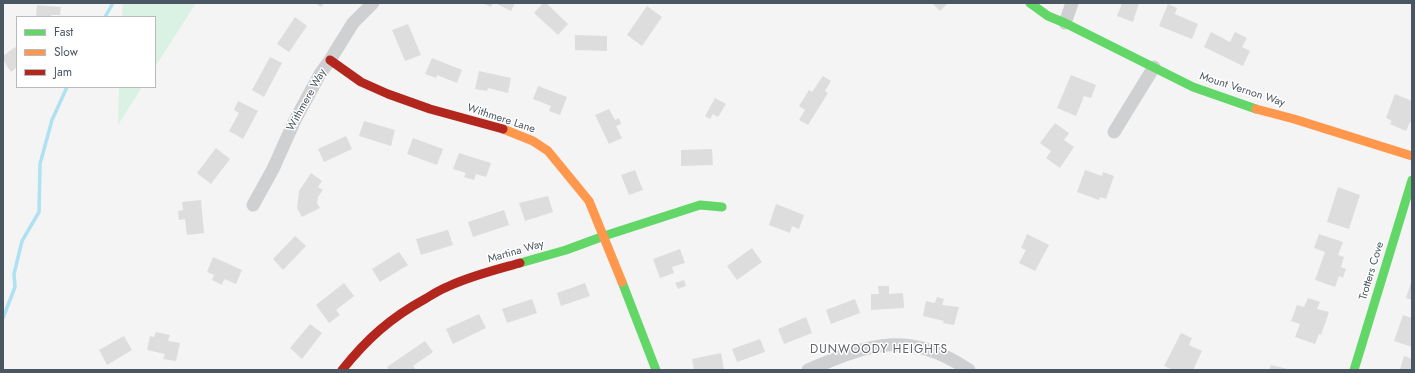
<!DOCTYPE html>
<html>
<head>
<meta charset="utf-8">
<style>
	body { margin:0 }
	#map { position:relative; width:1415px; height:373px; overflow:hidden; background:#f4f4f4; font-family:Jost,sans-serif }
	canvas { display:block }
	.frame { position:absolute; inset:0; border:4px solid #4a5661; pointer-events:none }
	.legend { position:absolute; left:16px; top:16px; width:140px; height:72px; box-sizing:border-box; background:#fff; border:1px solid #b7bbc0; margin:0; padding:5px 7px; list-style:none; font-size:12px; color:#4a5661 }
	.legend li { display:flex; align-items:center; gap:8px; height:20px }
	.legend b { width:20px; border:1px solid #b7bbc0 }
</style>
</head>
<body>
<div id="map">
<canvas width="1415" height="373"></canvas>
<div class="frame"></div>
<ul class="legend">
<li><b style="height:5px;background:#63d668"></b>Fast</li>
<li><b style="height:5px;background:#ff974d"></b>Slow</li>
<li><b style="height:5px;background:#b3261e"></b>Jam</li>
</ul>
</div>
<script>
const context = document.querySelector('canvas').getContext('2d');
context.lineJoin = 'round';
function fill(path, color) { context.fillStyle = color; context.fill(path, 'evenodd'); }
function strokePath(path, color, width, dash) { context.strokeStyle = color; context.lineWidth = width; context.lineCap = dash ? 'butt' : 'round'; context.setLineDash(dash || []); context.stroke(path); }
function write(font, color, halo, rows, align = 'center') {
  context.font = font + ' Jost,sans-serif'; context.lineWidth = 3; context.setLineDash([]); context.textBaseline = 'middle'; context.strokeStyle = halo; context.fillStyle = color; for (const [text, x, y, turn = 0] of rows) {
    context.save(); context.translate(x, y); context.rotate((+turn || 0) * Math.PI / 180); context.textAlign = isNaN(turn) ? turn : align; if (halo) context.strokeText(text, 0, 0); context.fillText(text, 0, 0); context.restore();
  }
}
fill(new Path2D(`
	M123,3H196L155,67V17H122Z
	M119,87H142L118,125Z`), '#d9f2e3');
strokePath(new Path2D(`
	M105,17L113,3
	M3,318L15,287L14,274L22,241L39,212L40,164L52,120L67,87`), '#aee2f0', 3.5);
fill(new Path2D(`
	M315,3H324L321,7Z
	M482,3H493L491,7Z
	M495,3H515L511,11Z
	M543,3H546L568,24L558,35L534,13Z
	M932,3H948L940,11Z
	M1122,3H1139L1133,22L1117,16Z
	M1168,4L1177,8L1175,14L1198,24L1192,39L1159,26Z
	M37,5L61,7L60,15H51V17H36Z
	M647,6L662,17L642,46L627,35Z
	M295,17L307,26L289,52L277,44Z
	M408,24L421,55L405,61L392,30Z
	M1211,32L1230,42L1235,32L1247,38L1242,47L1250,51L1243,66L1204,47Z
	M575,35L607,36V51L575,50Z
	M15,47L17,50V67L11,72L3,60V56Z
	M270,57L282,63L264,97L252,90Z
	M432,58L462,70L457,83L437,75L436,78L425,74Z
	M479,71L511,78L508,93L488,88L487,91L475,89Z
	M1071,75L1096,85L1091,98L1084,96L1076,116L1057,108Z
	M823,76L831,81L825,91L828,93L808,125L799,120L805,110L799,106L809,90L812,92Z
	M538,86L567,97L560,115L549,111L551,106L533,99Z
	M1395,94L1412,101V123L1410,122L1406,131L1390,124L1392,121L1386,118Z
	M715,98L726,104L718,117L713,114L710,119L705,116Z
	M238,101L258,111L243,139L229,131L239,113L234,110Z
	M609,109L615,120L619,118L621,124L616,126L622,138L609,144L595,115Z
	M364,121L395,130L391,146L359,136Z
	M1055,123L1069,133L1064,140L1074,147L1060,168L1046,158L1051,151L1040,143Z
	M346,136L352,149L324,162L318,149Z
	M413,138L443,149L437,165L407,154Z
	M216,148L230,159L211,184L197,173Z
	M712,149L713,165L681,166V150Z
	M459,153L491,163L486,177L476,174L474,180L464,177L466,173L453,169Z
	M635,170L643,190L629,195L621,175Z
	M1085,170L1102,176L1103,172L1114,176L1106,199L1100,197L1099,200L1077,192Z
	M311,173L322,181L318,187L323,190L318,197L317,203L320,208L302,217L297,208L299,191Z
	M1338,187L1360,195L1349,229L1327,222Z
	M548,196L553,212L525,221L519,203Z
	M201,200L204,233L187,235L185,219L179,220L178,211L183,210L182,202Z
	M776,204L804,215L799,229L792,226L790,233L769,225Z
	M504,210L509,225L473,237L468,222Z
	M448,230L453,245L421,255L416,239Z
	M1027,234L1049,245L1035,271L1019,263L1026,250L1021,248Z
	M1319,234L1343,242L1338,255L1344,257L1341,267L1346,269L1343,278L1339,276L1335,287L1315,280L1325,252L1314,248Z
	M295,236L306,246L283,270L273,259Z
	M752,248L762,262L737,280L727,266Z
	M680,249L685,263L672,267L674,273L660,278L653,259Z
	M399,252L408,265L380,282L372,269Z
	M213,257L242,270L236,284L224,279L222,285L212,280L214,275L207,272Z
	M1412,279V300L1406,298Z
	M684,280L686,286L678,289L675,283Z
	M344,283L354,296L336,310L340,315L329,323L316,305Z
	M585,283L590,296L561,306L557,293Z
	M878,286H889V294L903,293L904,308L871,310V294H879Z
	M937,297L944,299L942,305L959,307L954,325L943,323L944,321L923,316L926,301L935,303Z
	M1308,298L1320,302L1317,309L1329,312L1321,335L1319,334L1315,344L1295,337L1300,324L1291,321L1297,305L1304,307Z
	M532,299L537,313L507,323L502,309Z
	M855,299L860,313L831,324L826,310Z
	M479,314L486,328L453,344L446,329Z
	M1403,315L1412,318V347L1394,341Z
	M806,317L812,333L784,344L778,329Z
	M310,324L322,333L302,359L290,348Z
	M156,332L170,335L168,341L180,343L176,361L163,359L165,354L147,350L150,336L154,337Z
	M1181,333L1192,338L1189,345L1202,351L1193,370H1173L1164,366Z
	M124,336L132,350L107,365L99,350Z
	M760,339L765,352L737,362L732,349Z
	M425,341L433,352L413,366L416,370H389L387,367Z
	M721,353L724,370H694L692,359Z
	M1404,356L1412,359V370H1400Z
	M1271,365L1288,369V370H1269Z`), '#ddddde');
strokePath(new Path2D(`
	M1065,23L1072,3
	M1114,132L1154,67
	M253,205L273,169L295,120L320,74L330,60L353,23L373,3
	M808,370C871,343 908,330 969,370`), '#ced0d2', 13);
strokePath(new Path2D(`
	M1030,3L1048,16L1065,23L1193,87L1256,109
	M520,263L566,250L604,236L700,205L722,207
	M622,282L656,370
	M1354,370L1412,180`), '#63d668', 9);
strokePath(new Path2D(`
	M1256,109L1294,119L1412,156
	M503,129L533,141L548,151L589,201L622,282`), '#ff974d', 9);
strokePath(new Path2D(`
	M330,60L361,82L388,94L430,109L503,129
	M342,370C367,339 390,318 425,299C432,295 439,290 447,287C470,276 495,270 520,263`), '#b3261e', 9);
write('11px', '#4a5661', '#fff', [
	["Mount Vernon Way",1242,90,18],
	["Withmere Way",307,100,-61],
	["Withmere Lane",501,119,18],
	["Martina Way",516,252,-16],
	["Trotters Cove",1372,271,-73]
]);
context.letterSpacing = '1px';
write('12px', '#5f6368', '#fff', [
	["DUNWOODY HEIGHTS",879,350]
]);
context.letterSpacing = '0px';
</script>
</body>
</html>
